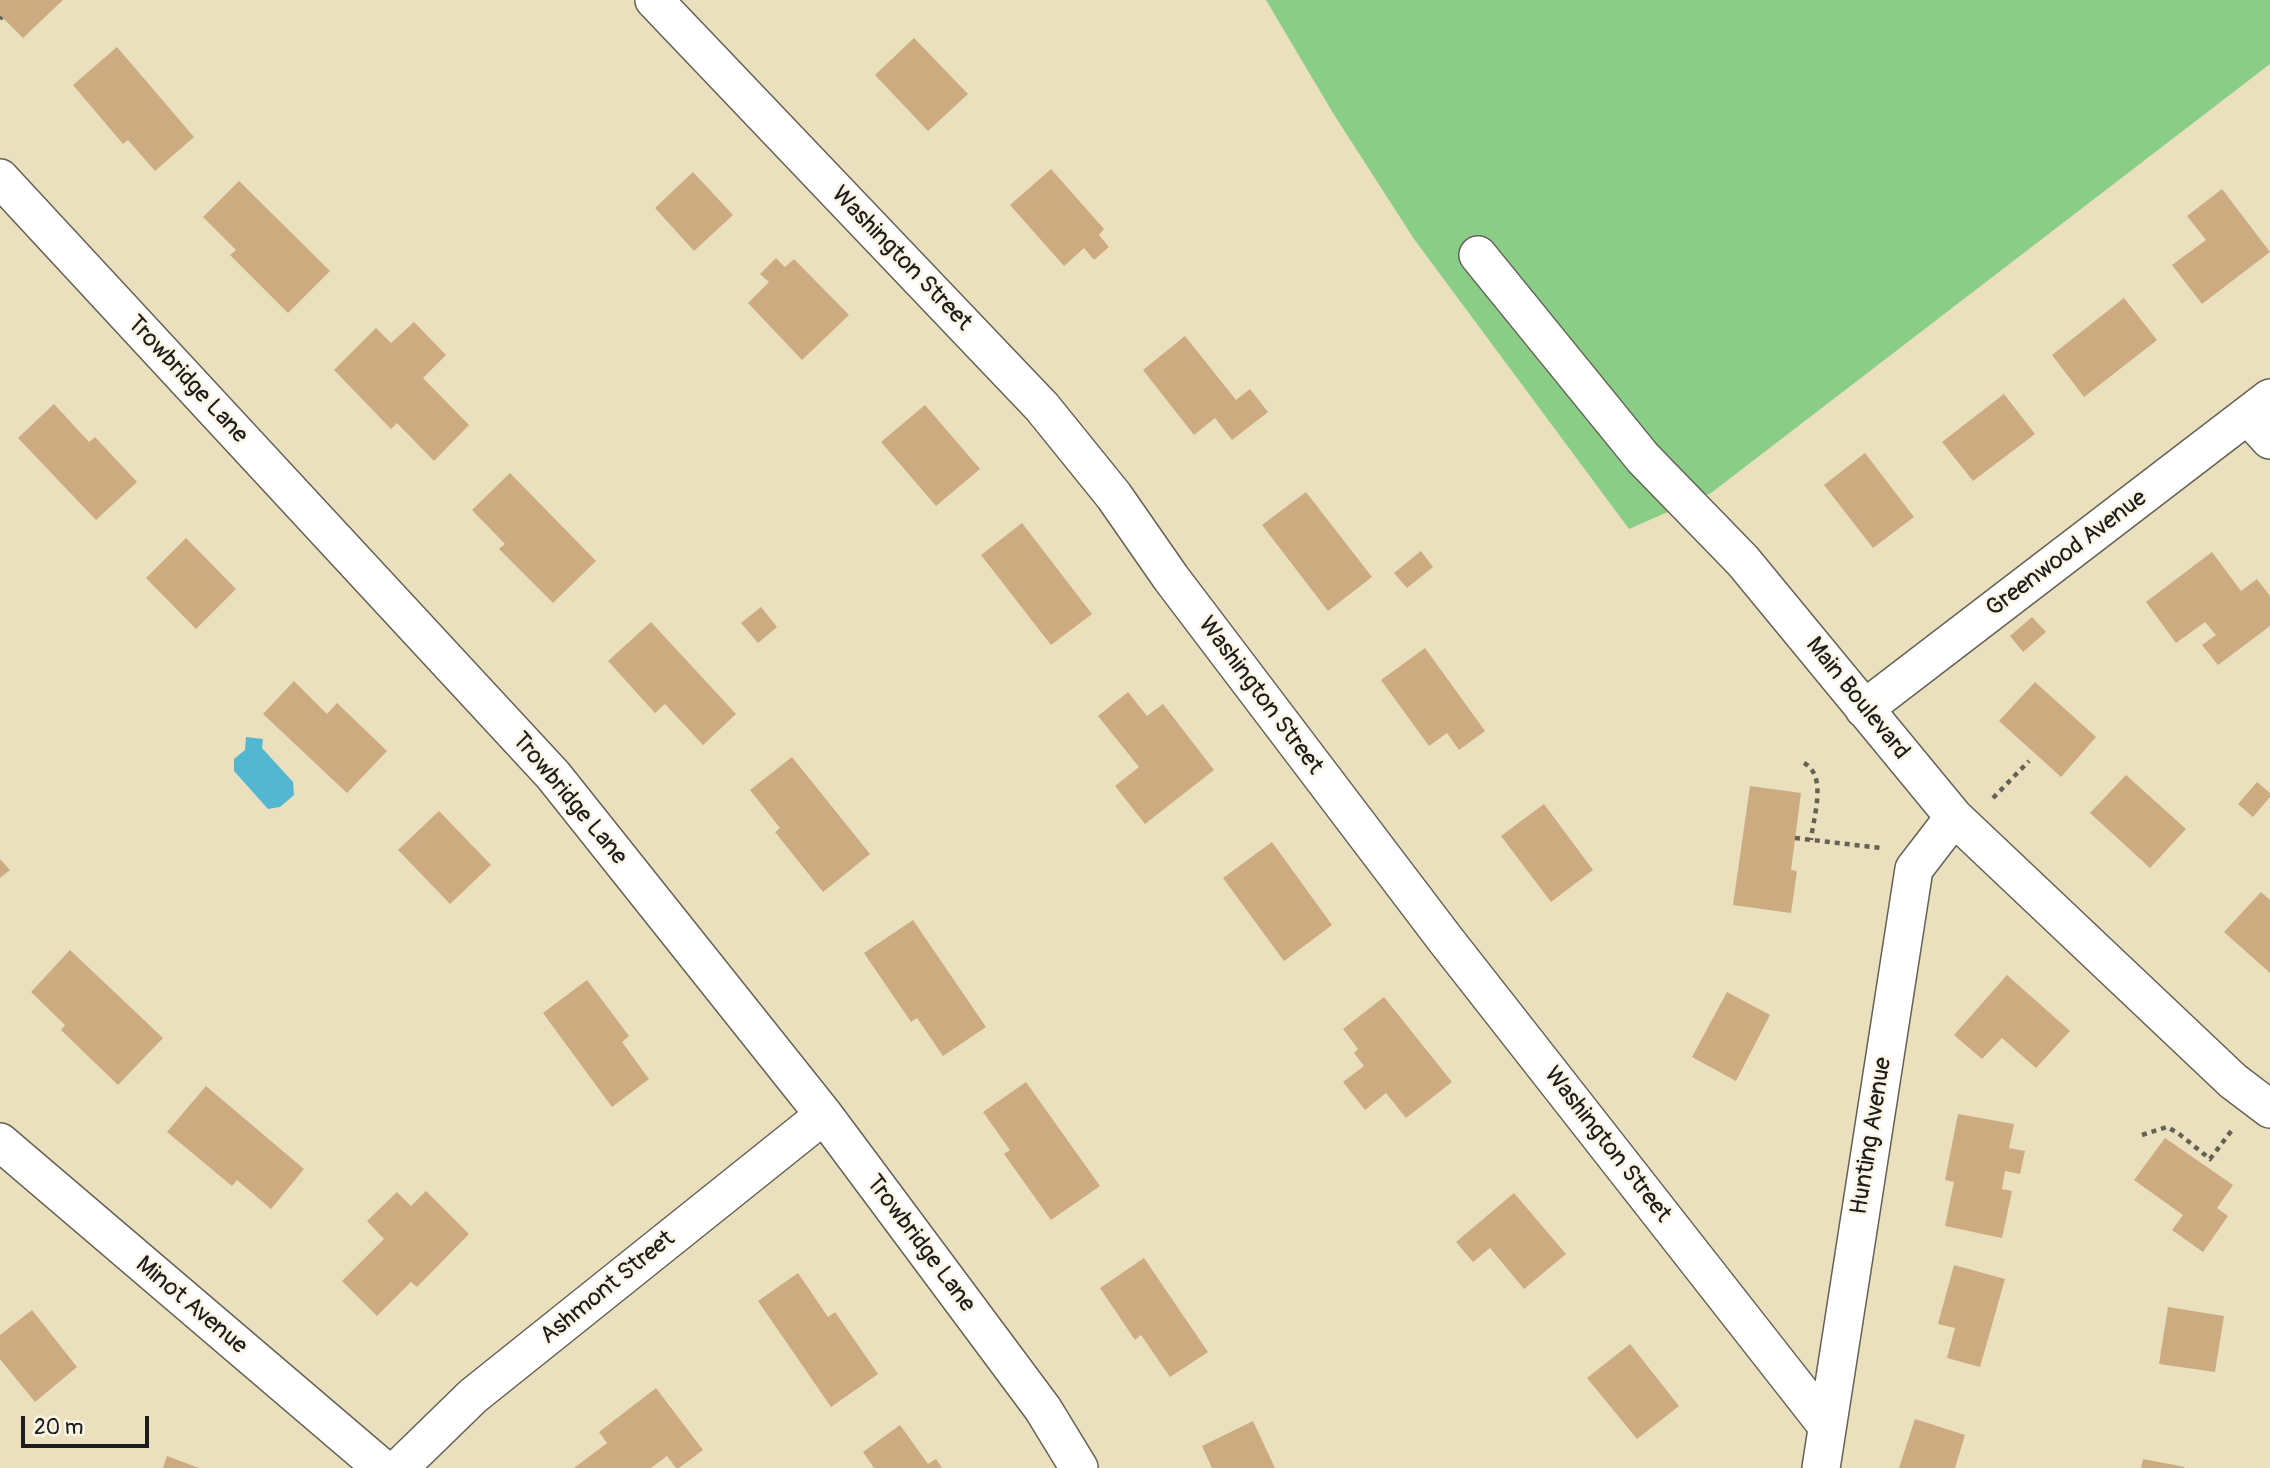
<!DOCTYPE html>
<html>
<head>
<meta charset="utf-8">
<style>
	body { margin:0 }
	#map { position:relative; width:2270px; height:1468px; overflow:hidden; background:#eae0be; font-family:Pangolin,sans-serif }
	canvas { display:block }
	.scale { position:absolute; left:21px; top:1416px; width:128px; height:32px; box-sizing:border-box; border:4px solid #1c1c1c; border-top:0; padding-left:9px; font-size:21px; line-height:24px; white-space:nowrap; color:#1c1c1c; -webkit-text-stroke:5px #fcf5e5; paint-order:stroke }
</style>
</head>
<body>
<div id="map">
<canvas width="2270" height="1468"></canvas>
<div class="scale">20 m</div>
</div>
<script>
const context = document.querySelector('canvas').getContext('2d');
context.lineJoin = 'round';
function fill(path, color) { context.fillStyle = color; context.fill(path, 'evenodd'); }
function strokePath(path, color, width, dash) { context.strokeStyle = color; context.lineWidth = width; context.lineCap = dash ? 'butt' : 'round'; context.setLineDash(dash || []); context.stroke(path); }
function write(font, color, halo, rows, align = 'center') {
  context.font = font + ' Pangolin,sans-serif'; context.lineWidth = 5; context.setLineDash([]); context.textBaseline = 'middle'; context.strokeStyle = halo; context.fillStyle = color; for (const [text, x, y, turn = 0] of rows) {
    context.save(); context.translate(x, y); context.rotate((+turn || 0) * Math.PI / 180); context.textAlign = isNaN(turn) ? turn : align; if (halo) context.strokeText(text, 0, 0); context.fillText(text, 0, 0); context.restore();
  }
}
fill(new Path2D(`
	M1266,0H2270V64L1711,493L1629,529L1414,239L1333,113Z`), '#8acd87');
fill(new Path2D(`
	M246,737L263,739L262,748L293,782L294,795L280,807L268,809L234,771V759L245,750Z`), '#53b7d2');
fill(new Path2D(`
	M0,0H63L23,38L0,15Z
	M914,38L968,94L928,131L875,75Z
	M117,47L194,137L155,171L128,140L123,144L73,85Z
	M1051,169L1104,229L1099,235L1109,247L1094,260L1084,248L1064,266L1010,205Z
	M693,172L733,215L694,251L655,208Z
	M239,181L330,271L288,313L230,255L236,250L203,217Z
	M2222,189L2270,252L2202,304L2172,265L2206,240L2187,216Z
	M776,258L785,267L794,259L849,315L802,360L748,303L769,282L760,274Z
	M2124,298L2157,340L2084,397L2052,355Z
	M414,322L446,355L423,378L469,425L434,461L397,423L391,429L334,370L376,328L391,343Z
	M1185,336L1236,400L1250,389L1268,412L1232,440L1215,418L1194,435L1143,370Z
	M2004,394L2035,434L1973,481L1942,442Z
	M54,404L89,442L95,437L137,482L96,520L18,438Z
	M925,405L980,469L936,506L881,442Z
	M1865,453L1914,517L1873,548L1824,485Z
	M510,473L596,561L553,603L499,549L505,544L472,510Z
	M1306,492L1372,577L1328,611L1262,525Z
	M1022,523L1092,614L1051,645L981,555Z
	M186,538L236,589L196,629L146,578Z
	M1421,551L1433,567L1407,588L1394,573Z
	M2212,552L2241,591L2257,579L2270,596V626L2218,665L2202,645L2216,635L2205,622L2176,643L2146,602Z
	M761,607L777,627L758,643L741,623Z
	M2032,617L2046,632L2023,652L2010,636Z
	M651,622L736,714L703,745L665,704L655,713L608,661Z
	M1425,648L1485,731L1459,750L1447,733L1429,746L1381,680Z
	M294,681L327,714L337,703L387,751L347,793L263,714Z
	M2035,682L2096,737L2061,777L1999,721Z
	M1128,692L1147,716L1163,704L1214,770L1145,824L1115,786L1139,767L1098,716Z
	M792,757L870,854L823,892L775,832L780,828L750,790Z
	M2126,775L2186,829L2150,868L2090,813Z
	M2257,782L2270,793V797L2253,817L2238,804Z
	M1750,786L1801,793L1791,870L1797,871L1791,913L1733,905Z
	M1544,804L1593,870L1551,902L1501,836Z
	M439,811L491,865L450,904L398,850Z
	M1272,842L1332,925L1284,961L1223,878Z
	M0,859L10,870L0,878Z
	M2261,892L2270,900V973L2224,932Z
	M913,920L986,1027L943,1056L917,1018L911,1022L864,953Z
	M70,950L163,1038L118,1085L61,1030L65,1025L31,992Z
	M2007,975L2070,1031L2036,1068L2002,1038L1982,1059L1954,1035Z
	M587,980L629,1036L622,1042L649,1079L612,1107L543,1013Z
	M1727,992L1770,1015L1736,1081L1692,1057Z
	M1384,997L1452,1082L1406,1118L1386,1093L1365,1110L1343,1082L1364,1066L1354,1053L1358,1049L1343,1029Z
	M1026,1082L1100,1186L1051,1220L1004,1154L1010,1150L983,1112Z
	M206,1086L304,1169L271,1209L237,1180L232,1186L167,1132Z
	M1958,1114L2014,1124L2009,1148L2025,1151L2020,1174L2005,1171L2002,1189L2012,1191L2002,1238L1945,1226L1954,1182L1945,1180Z
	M2165,1138L2233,1185L2217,1208L2228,1216L2203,1252L2172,1230L2183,1215L2134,1180Z
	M426,1191L469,1234L417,1287L411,1282L377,1316L342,1281L384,1239L367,1221L397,1192L411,1206Z
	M1514,1193L1566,1254L1524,1289L1490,1248L1473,1262L1456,1242Z
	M1144,1258L1208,1352L1170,1377L1141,1335L1135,1340L1100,1288Z
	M1954,1265L2005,1279L1980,1367L1947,1358L1955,1328L1938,1324Z
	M798,1273L828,1317L835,1312L878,1374L831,1407L758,1301Z
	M2168,1307L2224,1316L2215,1372L2159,1364Z
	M32,1310L77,1367L35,1402L0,1359V1335Z
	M1630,1344L1679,1406L1637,1439L1587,1378Z
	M656,1388L703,1450L679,1468H676L667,1456L651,1468H574L607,1443L599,1432Z
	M1915,1419L1965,1435L1955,1468H1899Z
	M1253,1421L1275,1468H1212L1202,1446Z
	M900,1425L928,1464L936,1459L942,1468H874L863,1452Z
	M167,1456L199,1468H163Z
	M2143,1459L2185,1467L2184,1468H2141Z`), '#ccab80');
const minor = new Path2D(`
	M654,0L1042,407L1114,496L1171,578L1445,939L1827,1426
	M0,178L553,775L824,1115L1043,1409L1079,1468
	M1478,255L1643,458L1743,561L1954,817L2233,1081L2270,1109
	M2248,416L2270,440
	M1864,709L2270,398
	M0,1142L382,1468
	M399,1468L473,1396L824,1115
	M1821,1468L1914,869L1954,817`);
strokePath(minor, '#646155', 40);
strokePath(new Path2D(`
	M0,19L2,17
	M1804,763C1828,776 1813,818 1811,840
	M1993,798L2029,761
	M1795,838L1881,848
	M2142,1135L2167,1127L2178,1133L2210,1159L2232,1130`), '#646155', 4.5, [5, 5]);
strokePath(minor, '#fff', 37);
write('24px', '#1c1c1c', '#fcf5e5', [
	["Washington Street",901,259,46],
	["Trowbridge Lane",187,380,47],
	["Greenwood Avenue",2067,554,-37],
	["Washington Street",1260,696,53],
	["Main Boulevard",1857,699,51],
	["Trowbridge Lane",569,799,50],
	["Hunting Avenue",1872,1136,-81],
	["Washington Street",1607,1145,52],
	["Trowbridge Lane",920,1244,53],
	["Ashmont Street",608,1288,-39],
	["Minot Avenue",191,1306,40]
]);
</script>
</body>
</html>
